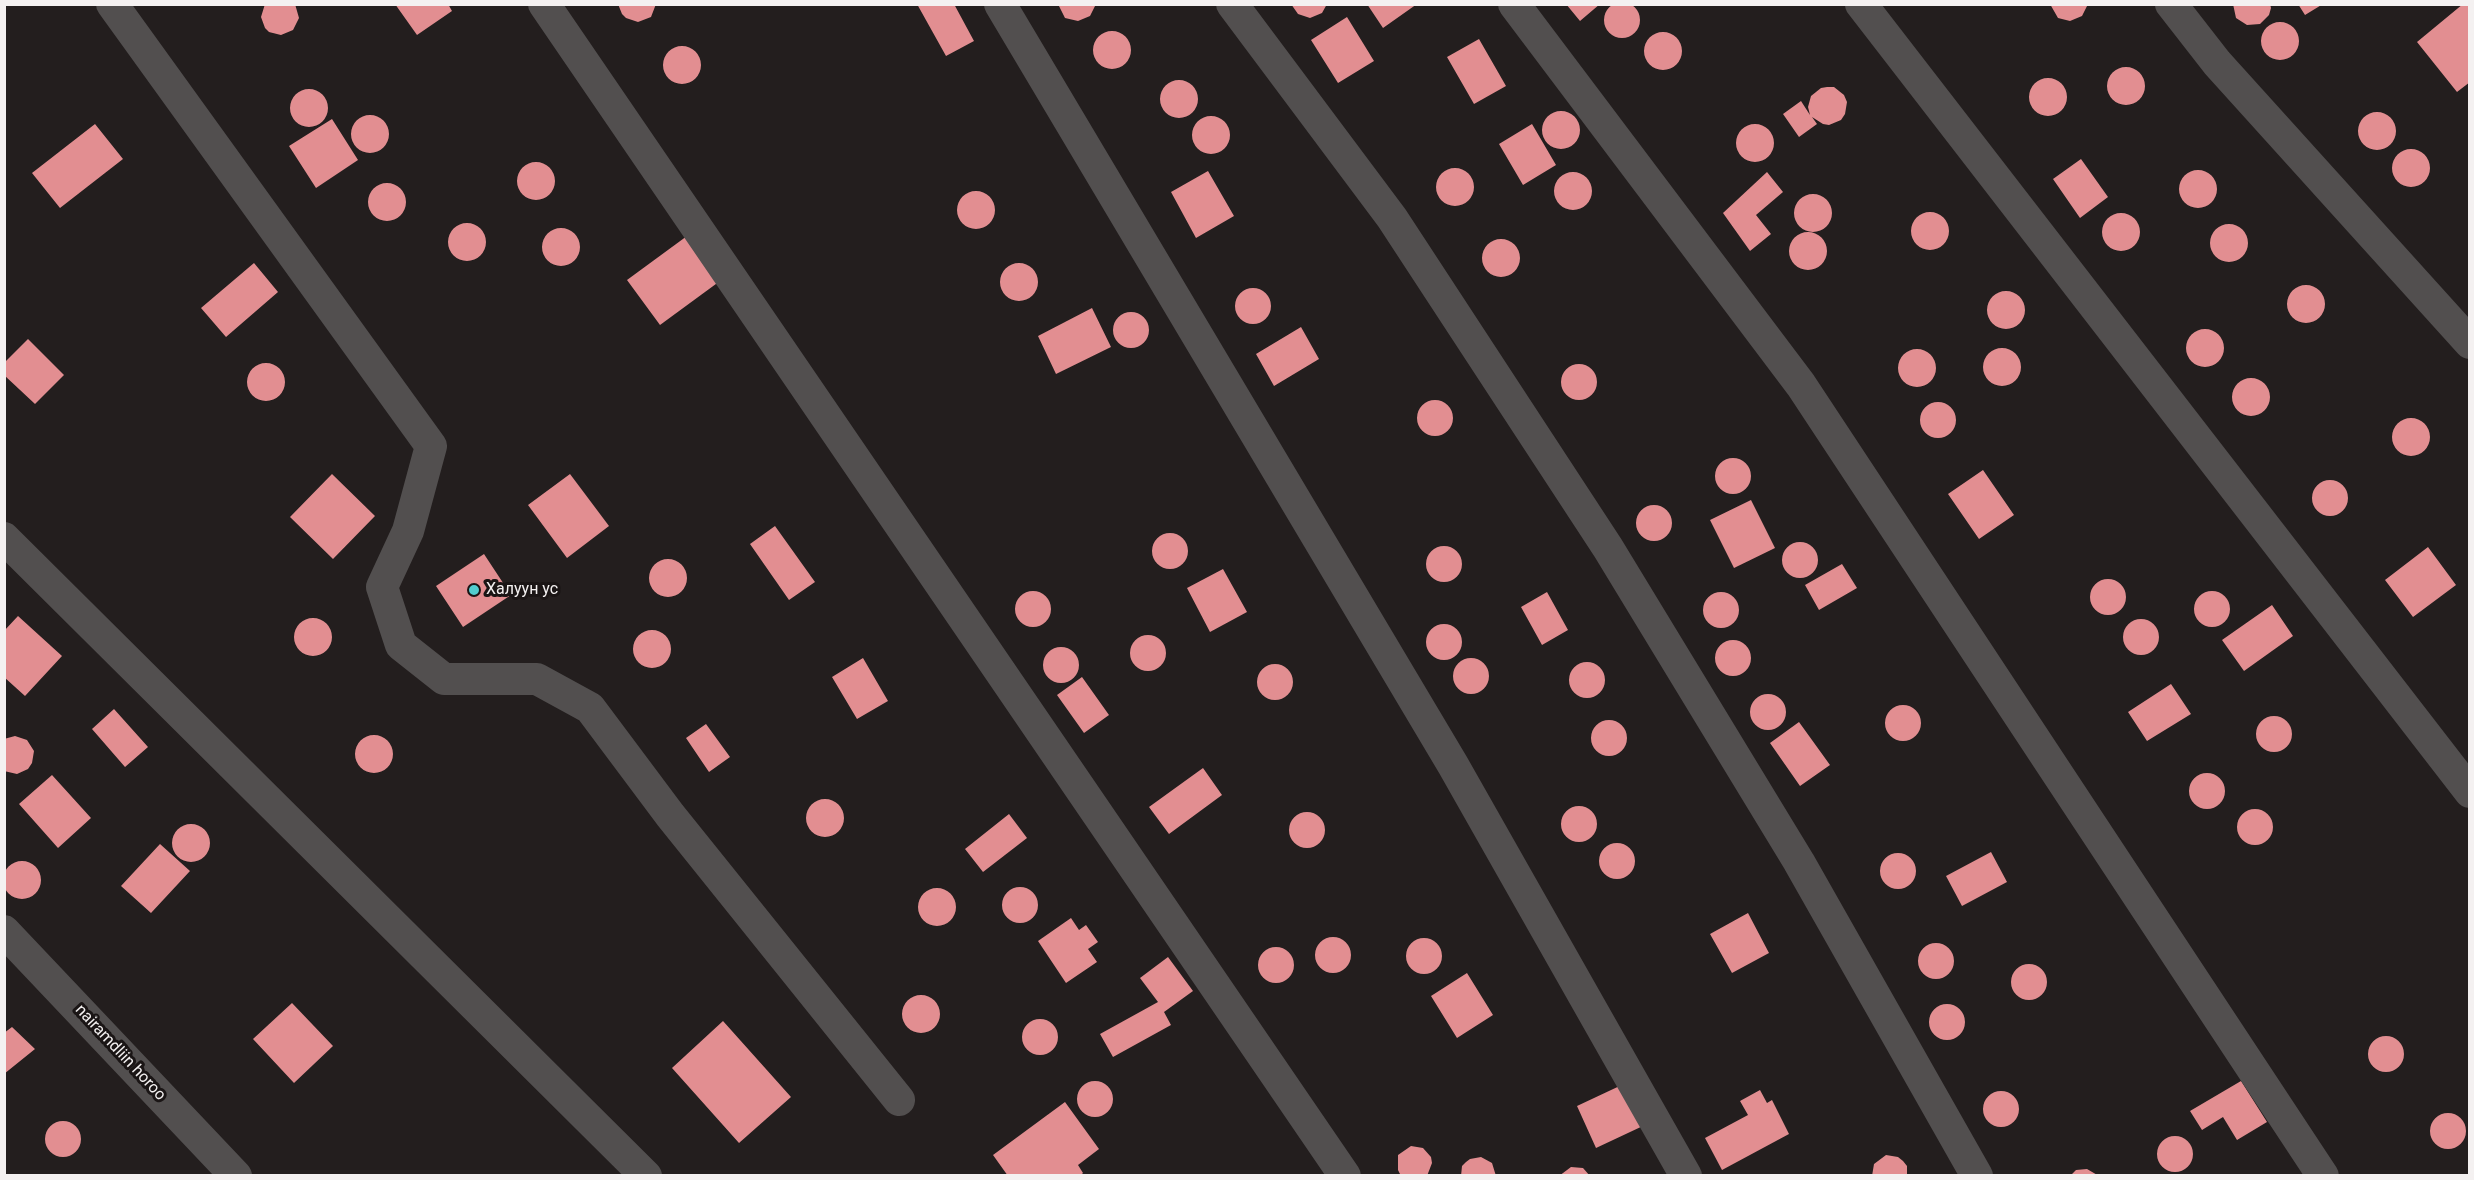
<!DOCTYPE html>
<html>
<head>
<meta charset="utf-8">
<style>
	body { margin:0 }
	#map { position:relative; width:2474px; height:1180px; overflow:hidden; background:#231e1e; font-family:Roboto,sans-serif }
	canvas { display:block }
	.frame { position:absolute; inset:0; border:6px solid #f4f1f1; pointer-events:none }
</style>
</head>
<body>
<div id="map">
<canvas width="2474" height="1180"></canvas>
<div class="frame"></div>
</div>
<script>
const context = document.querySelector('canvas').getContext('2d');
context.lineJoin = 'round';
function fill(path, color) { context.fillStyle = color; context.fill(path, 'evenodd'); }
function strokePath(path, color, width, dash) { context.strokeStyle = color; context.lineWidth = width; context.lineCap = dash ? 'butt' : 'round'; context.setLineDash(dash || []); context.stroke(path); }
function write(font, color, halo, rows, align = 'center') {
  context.font = font + ' Roboto,sans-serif'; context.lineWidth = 6; context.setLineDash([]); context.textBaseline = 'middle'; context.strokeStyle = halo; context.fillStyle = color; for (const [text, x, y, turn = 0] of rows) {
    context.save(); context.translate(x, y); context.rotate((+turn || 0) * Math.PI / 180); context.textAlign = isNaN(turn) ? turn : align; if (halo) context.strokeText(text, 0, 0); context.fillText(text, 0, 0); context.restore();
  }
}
fill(new Path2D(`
	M1604 20a18 18 0 1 1 36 0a18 18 0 1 1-36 0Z
	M265,4H295L299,18L293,30L281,35L269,32L265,28L261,17Z
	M395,4H448L452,11L417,35Z
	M618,4H656L651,17L638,22L626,18L622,14Z
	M917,4H954L974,41L946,56Z
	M1058,4H1096L1090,16L1078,21L1065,18Z
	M1291,4H1327L1322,13L1310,18L1298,14Z
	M1367,4H1417L1383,28Z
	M1566,4H1600L1580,21Z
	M2050,4H2088L2082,16L2070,21L2058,18Z
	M2233,4H2270L2271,8L2269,15L2260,24L2247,25L2236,18Z
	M2298,4H2323L2305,15Z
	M2463,4L2470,6V82L2457,92L2417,42Z
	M1347,17L1374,61L1338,83L1311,40Z
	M2261 41a19 19 0 1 1 38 0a19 19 0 1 1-38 0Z
	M1093 50a19 19 0 1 1 38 0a19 19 0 1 1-38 0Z
	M1644 51a19 19 0 1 1 38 0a19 19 0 1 1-38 0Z
	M1479,39L1506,86L1474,104L1447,57Z
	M663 65a19 19 0 1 1 38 0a19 19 0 1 1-38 0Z
	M2107 86a19 19 0 1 1 38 0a19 19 0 1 1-38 0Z
	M2029 97a19 19 0 1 1 38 0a19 19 0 1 1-38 0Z
	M1160 99a19 19 0 1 1 38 0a19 19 0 1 1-38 0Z
	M1827,87H1834L1844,95L1847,102L1845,114L1841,120L1829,125L1823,124L1812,117L1817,124L1799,137L1783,114L1801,101L1810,115L1808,107L1811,96L1821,88Z
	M290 108a19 19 0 1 1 38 0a19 19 0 1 1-38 0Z
	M1542 130a19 19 0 1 1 38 0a19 19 0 1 1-38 0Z
	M2358 131a19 19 0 1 1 38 0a19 19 0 1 1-38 0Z
	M351 134a19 19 0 1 1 38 0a19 19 0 1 1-38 0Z
	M1192 135a19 19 0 1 1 38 0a19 19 0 1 1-38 0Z
	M332,119L358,160L316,188L289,146Z
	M1736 143a19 19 0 1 1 38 0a19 19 0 1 1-38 0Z
	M95,124L123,159L60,208L32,173Z
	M1532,124L1556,165L1523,185L1499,144Z
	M2392 168a19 19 0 1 1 38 0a19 19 0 1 1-38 0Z
	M2081,159L2108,197L2080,218L2053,179Z
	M517 181a19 19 0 1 1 38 0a19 19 0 1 1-38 0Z
	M1436 187a19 19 0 1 1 38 0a19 19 0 1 1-38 0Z
	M2179 189a19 19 0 1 1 38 0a19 19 0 1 1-38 0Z
	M1208,171L1234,216L1196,238L1171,192Z
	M1554 191a19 19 0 1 1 38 0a19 19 0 1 1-38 0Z
	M1767,172L1783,192L1756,215L1771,234L1750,251L1723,213Z
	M368 202a19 19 0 1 1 38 0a19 19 0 1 1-38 0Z
	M957 210a19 19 0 1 1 38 0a19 19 0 1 1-38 0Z
	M1794 213a19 19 0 1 1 38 0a19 19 0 1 1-38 0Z
	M1911 231a19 19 0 1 1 38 0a19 19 0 1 1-38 0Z
	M2102 232a19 19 0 1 1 38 0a19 19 0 1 1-38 0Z
	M448 242a19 19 0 1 1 38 0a19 19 0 1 1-38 0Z
	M2210 243a19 19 0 1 1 38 0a19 19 0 1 1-38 0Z
	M542 247a19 19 0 1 1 38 0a19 19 0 1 1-38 0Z
	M1789 251a19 19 0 1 1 38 0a19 19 0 1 1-38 0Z
	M687,236L720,281L660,325L627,280Z
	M1482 258a19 19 0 1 1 38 0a19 19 0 1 1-38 0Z
	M1000 282a19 19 0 1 1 38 0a19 19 0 1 1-38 0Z
	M254,263L278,292L226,337L201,308Z
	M2287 304a19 19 0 1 1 38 0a19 19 0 1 1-38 0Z
	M1235 306a18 18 0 1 1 36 0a18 18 0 1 1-36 0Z
	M1987 310a19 19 0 1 1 38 0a19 19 0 1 1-38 0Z
	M1092,308L1111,347L1056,374L1038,336Z
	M1113 330a18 18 0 1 1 36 0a18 18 0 1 1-36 0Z
	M1301,327L1319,359L1274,386L1256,354Z
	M2186 348a19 19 0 1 1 38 0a19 19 0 1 1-38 0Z
	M28,339L64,375L35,404L4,375V363Z
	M1983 367a19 19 0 1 1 38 0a19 19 0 1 1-38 0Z
	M1898 368a19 19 0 1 1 38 0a19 19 0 1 1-38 0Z
	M247 382a19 19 0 1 1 38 0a19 19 0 1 1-38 0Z
	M1561 382a18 18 0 1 1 36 0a18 18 0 1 1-36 0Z
	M2232 397a19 19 0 1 1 38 0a19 19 0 1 1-38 0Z
	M1417 418a18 18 0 1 1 36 0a18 18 0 1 1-36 0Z
	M1920 420a18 18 0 1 1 36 0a18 18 0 1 1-36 0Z
	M2392 437a19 19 0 1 1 38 0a19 19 0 1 1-38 0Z
	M1715 476a18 18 0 1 1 36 0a18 18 0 1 1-36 0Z
	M1983,470L2014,515L1979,539L1948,494Z
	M332,474L375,516L333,559L290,517Z
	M570,474L609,526L567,558L528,505Z
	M2312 498a18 18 0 1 1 36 0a18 18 0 1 1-36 0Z
	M1751,500L1775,548L1734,568L1710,520Z
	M1636 523a18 18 0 1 1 36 0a18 18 0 1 1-36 0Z
	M775,526L815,582L789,600L750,544Z
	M1152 551a18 18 0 1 1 36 0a18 18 0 1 1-36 0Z
	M1782 560a18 18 0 1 1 36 0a18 18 0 1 1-36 0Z
	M1426 564a18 18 0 1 1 36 0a18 18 0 1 1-36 0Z
	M2428,547L2456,585L2413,617L2385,580Z
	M484,554L511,595L463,627L436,586Z
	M649 578a19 19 0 1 1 38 0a19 19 0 1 1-38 0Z
	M1842,564L1857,588L1819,610L1805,585Z
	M1223,569L1247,612L1210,632L1187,588Z
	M2090 597a18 18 0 1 1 36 0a18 18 0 1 1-36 0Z
	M1015 609a18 18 0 1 1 36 0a18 18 0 1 1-36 0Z
	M2194 609a18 18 0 1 1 36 0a18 18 0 1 1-36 0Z
	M1547,592L1568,630L1542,645L1521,607Z
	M1703 610a18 18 0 1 1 36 0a18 18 0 1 1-36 0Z
	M2272,605L2293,636L2244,671L2222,640Z
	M18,616L62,656L25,696L4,677V631Z
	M294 637a19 19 0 1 1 38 0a19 19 0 1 1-38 0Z
	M2123 637a18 18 0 1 1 36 0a18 18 0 1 1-36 0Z
	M1426 642a18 18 0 1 1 36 0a18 18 0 1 1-36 0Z
	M633 649a19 19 0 1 1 38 0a19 19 0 1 1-38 0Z
	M1130 653a18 18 0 1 1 36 0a18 18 0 1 1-36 0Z
	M1715 658a18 18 0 1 1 36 0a18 18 0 1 1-36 0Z
	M1043 665a18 18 0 1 1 36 0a18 18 0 1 1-36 0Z
	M863,658L888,701L857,719L832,677Z
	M1453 676a18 18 0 1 1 36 0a18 18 0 1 1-36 0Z
	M1569 680a18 18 0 1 1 36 0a18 18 0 1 1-36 0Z
	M1257 682a18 18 0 1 1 36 0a18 18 0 1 1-36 0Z
	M1082,677L1109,715L1084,733L1057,695Z
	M2171,684L2191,714L2147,741L2128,712Z
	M1750 712a18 18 0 1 1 36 0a18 18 0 1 1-36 0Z
	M1885 723a18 18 0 1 1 36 0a18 18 0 1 1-36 0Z
	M114,709L148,747L125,767L92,729Z
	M2256 734a18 18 0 1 1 36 0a18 18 0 1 1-36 0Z
	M1591 738a18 18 0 1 1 36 0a18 18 0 1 1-36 0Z
	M1799,722L1830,765L1800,786L1770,743Z
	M706,724L730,757L709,772L686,738Z
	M355 754a19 19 0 1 1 38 0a19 19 0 1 1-38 0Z
	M15,736L27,740L34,751L32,763L28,769L17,774L4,771V739Z
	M1203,768L1222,795L1169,834L1149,807Z
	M2189 791a18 18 0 1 1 36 0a18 18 0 1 1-36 0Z
	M52,775L91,818L58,848L19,804Z
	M806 818a19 19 0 1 1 38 0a19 19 0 1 1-38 0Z
	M1561 824a18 18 0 1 1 36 0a18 18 0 1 1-36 0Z
	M2237 827a18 18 0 1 1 36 0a18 18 0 1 1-36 0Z
	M1289 830a18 18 0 1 1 36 0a18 18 0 1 1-36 0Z
	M1009,814L1027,838L983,872L965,849Z
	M172 843a19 19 0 1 1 38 0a19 19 0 1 1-38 0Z
	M1599 861a18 18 0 1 1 36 0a18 18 0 1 1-36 0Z
	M160,844L190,871L151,913L121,886Z
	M1991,852L2007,882L1962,906L1946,876Z
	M1880 871a18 18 0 1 1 36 0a18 18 0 1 1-36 0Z
	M3 880a19 19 0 1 1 38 0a19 19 0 1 1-38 0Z
	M1002 905a18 18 0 1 1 36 0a18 18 0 1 1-36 0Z
	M918 907a19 19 0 1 1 38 0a19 19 0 1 1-38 0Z
	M1748,913L1769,953L1732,973L1710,934Z
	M1071,918L1079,930L1086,925L1098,942L1088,949L1097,962L1066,983L1038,941Z
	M1315 955a18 18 0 1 1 36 0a18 18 0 1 1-36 0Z
	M1406 956a18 18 0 1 1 36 0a18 18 0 1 1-36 0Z
	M1918 961a18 18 0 1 1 36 0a18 18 0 1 1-36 0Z
	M1258 965a18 18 0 1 1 36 0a18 18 0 1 1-36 0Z
	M1168,957L1193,991L1164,1012L1171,1025L1113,1057L1100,1034L1158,1002L1140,978Z
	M2011 982a18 18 0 1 1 36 0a18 18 0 1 1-36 0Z
	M1467,973L1493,1015L1457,1038L1431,996Z
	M902 1014a19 19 0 1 1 38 0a19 19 0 1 1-38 0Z
	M292,1003L333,1046L294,1083L253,1039Z
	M1929 1022a18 18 0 1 1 36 0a18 18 0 1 1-36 0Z
	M1022 1037a18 18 0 1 1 36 0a18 18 0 1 1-36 0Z
	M723,1021L791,1097L739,1143L672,1068Z
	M12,1027L35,1049L4,1074V1033Z
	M2368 1054a18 18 0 1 1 36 0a18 18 0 1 1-36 0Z
	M2241,1081L2267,1122L2237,1140L2223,1117L2202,1130L2190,1111Z
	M1077 1099a18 18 0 1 1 36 0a18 18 0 1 1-36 0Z
	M1626,1083L1645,1125L1596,1148L1577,1106Z
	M1760,1090L1767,1103L1772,1100L1789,1134L1722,1170L1705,1138L1748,1115L1740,1101Z
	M1983 1109a18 18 0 1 1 36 0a18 18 0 1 1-36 0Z
	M1065,1102L1099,1149L1078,1165L1083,1173L1080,1176H1008L993,1155Z
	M2430 1131a18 18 0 1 1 36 0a18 18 0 1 1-36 0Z
	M45 1139a18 18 0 1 1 36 0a18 18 0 1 1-36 0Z
	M2157 1154a18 18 0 1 1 36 0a18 18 0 1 1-36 0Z
	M1411,1146L1423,1148L1431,1157L1432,1163L1427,1176H1401L1398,1170V1155Z
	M1886,1155L1898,1157L1903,1161L1907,1166V1176H1872L1874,1164Z
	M1481,1157L1492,1163L1496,1176H1461L1462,1166L1466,1162L1470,1159Z
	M1571,1167L1583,1168L1590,1176H1559Z
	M2087,1169L2099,1176H2070L2076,1170Z`), '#e28e91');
strokePath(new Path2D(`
	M112,4L431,446L408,531L382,587L401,645L444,679H537L590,708L670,815L899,1100
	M544,4L1345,1176
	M1000,4L1453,765L1686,1176
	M1232,4L1392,218L1608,548L1799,862L1977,1176
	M1514,4L1801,385L2323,1176
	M1861,4L2470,792
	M2171,4L2217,63L2470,343
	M4,538L646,1176
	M4,931L236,1176`), '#524f4f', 32);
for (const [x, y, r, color] of [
	[474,590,6,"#52cdcf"]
]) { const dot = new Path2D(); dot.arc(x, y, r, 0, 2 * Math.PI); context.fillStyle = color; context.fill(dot); strokePath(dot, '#1a1515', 2); }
write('16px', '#f4f1f1', '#1a1515', [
	["Халуун ус",486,590]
], 'left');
write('16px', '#f4f1f1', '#1a1515', [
	["nairamdliin horoo",120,1053,47]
]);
</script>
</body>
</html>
